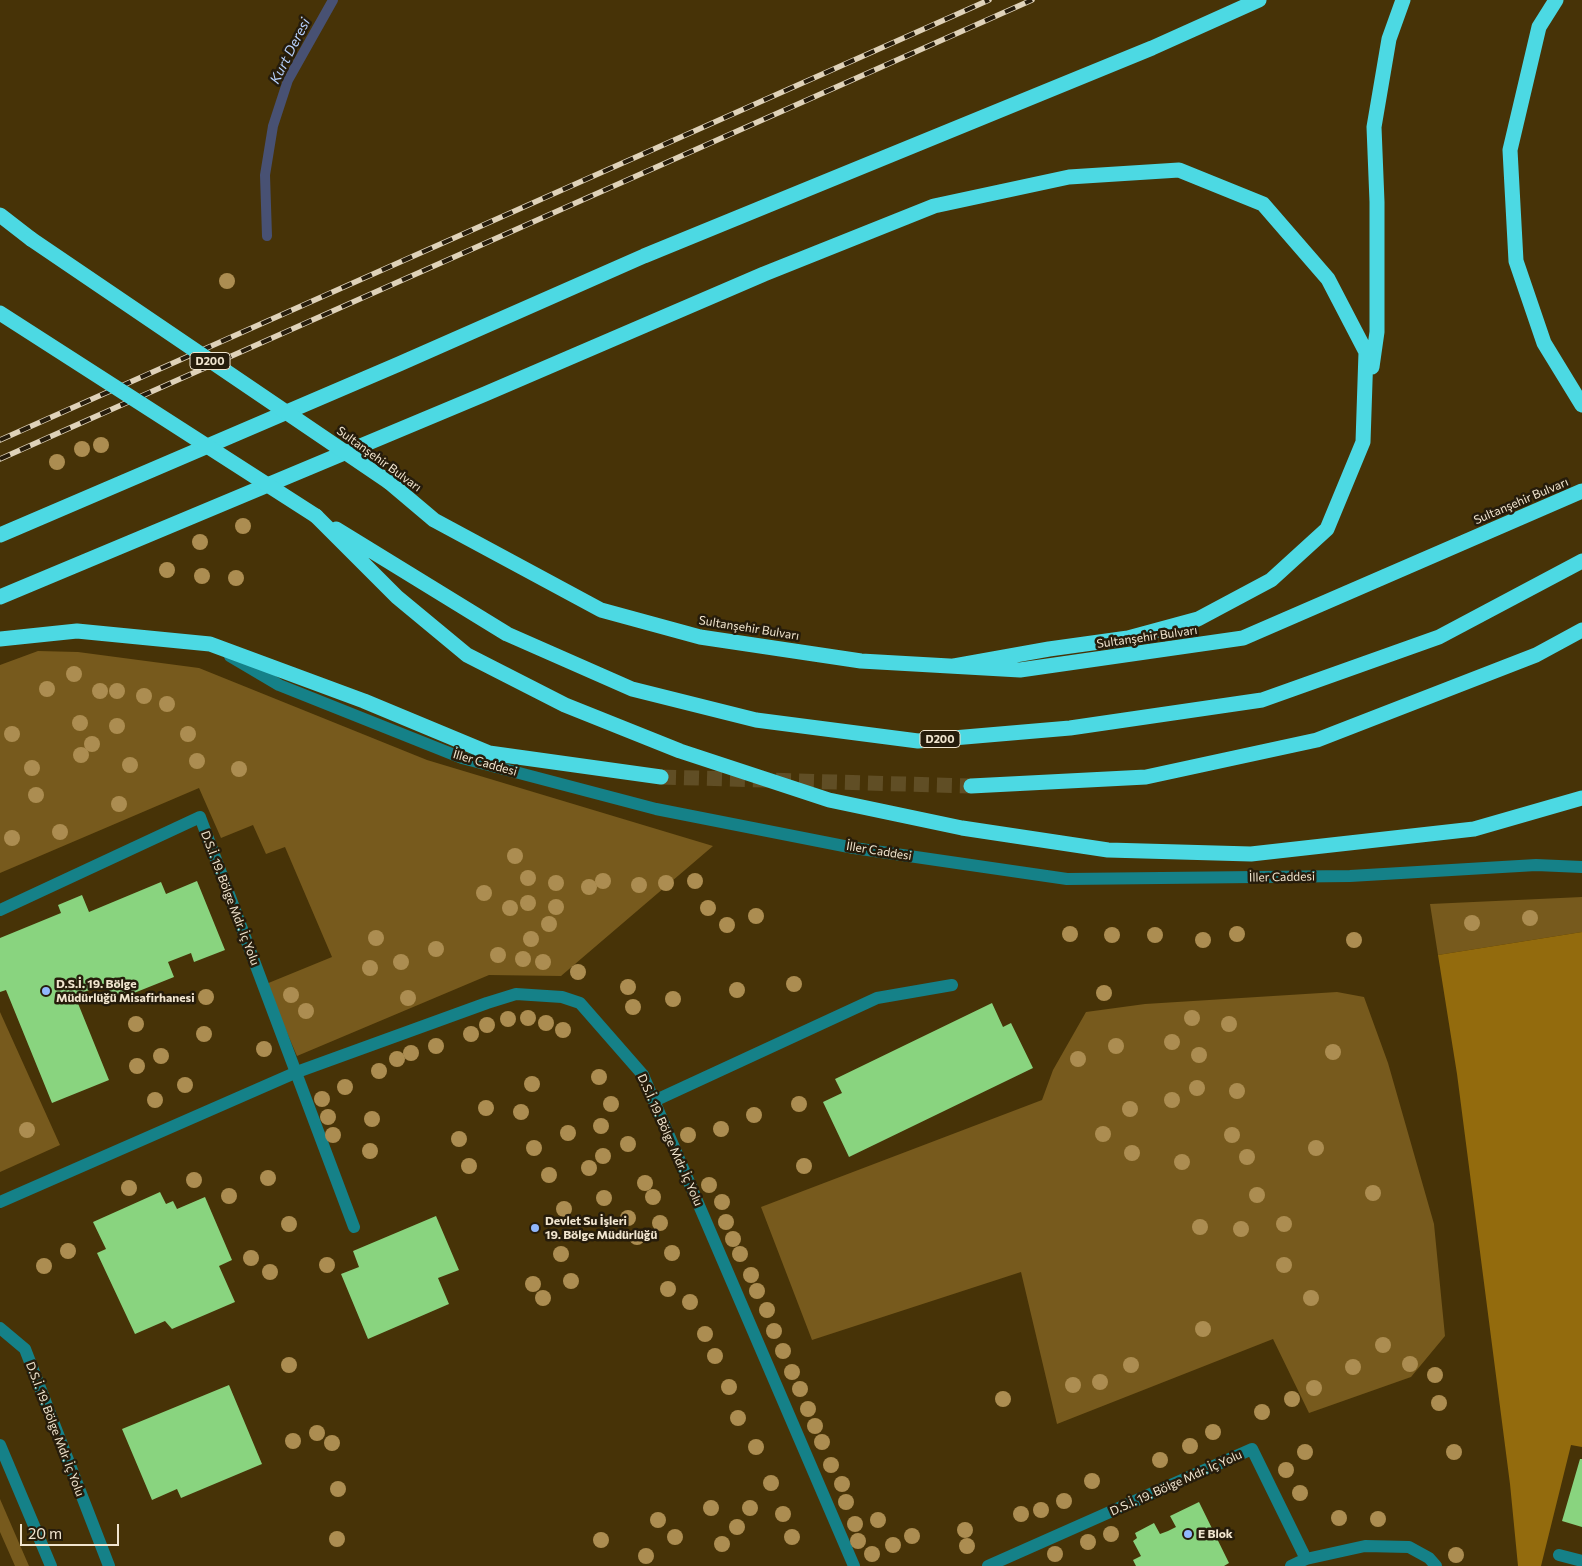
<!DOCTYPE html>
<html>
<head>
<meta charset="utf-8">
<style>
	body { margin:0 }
	#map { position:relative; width:1582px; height:1566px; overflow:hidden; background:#473307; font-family:Commissioner,sans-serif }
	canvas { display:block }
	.scale { position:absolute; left:20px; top:1524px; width:99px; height:22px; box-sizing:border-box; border:2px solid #f1e5cf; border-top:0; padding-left:6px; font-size:15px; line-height:18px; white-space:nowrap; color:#f1e5cf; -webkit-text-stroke:4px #261c0b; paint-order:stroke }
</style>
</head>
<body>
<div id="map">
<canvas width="1582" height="1566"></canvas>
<div class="scale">20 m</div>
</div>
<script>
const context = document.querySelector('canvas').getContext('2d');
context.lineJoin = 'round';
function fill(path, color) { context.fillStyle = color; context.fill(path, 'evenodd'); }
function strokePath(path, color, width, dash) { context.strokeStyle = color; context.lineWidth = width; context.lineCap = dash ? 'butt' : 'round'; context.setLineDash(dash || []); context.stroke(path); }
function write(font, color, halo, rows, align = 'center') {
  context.font = font + ' Commissioner,sans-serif'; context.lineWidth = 5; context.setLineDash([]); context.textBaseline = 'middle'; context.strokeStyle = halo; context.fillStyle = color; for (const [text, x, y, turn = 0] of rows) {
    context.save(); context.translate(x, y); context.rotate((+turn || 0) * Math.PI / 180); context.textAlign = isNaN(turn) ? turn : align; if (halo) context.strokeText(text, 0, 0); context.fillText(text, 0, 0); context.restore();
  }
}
fill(new Path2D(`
	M38,651L78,652L199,668L427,760L713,846L561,976L489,975L297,1056L266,984L332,957L285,847L266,854L253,825L221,838L199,788L0,873V665Z
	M1582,897V932L1438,955L1430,904Z
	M1337,992L1364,997L1388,1063L1434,1224L1445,1336L1411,1377L1309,1413L1273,1339L1057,1424L1021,1272L812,1340L761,1207L1042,1100L1053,1070L1086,1012L1145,1004Z
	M0,1012L60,1145L0,1172Z
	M0,1499L29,1566H15L0,1532Z`), '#775a1d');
fill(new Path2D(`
	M1582,932V1447L1571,1445L1541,1566H1518L1510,1484L1457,1074L1438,955Z`), '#936b0d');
strokePath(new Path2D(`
	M267,236L265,175L273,126L288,80L333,0`), '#485173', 10);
fill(new Path2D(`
	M197,881L225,950L194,962L191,953L168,962L174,977L114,1001L106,983L75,996L109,1080L52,1103L6,990L0,992V938L61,913L58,905L82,895L89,912L161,882L166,894Z
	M992,1003L1003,1027L1011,1023L1033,1068L849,1157L823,1102L842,1093L835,1079Z
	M160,1192L166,1204L173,1201L177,1209L205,1197L232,1260L219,1266L235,1302L172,1329L165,1321L135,1334L97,1253L106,1249L93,1222Z
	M436,1216L459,1270L438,1278L449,1304L368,1339L341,1274L359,1267L353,1251Z
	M229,1385L262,1464L181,1498L177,1489L152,1500L122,1429Z
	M1580,1459H1582V1527L1562,1521Z
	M1199,1502L1229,1563L1224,1566H1136L1133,1560L1141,1556L1133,1541L1137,1538L1135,1533L1154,1523L1160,1534L1168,1531L1176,1527L1170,1516Z`), '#89d47f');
strokePath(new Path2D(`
	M661,777L971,786`), '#604e25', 15, [15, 8]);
strokePath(new Path2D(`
	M230,656L279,685L462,758L656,809L854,848L1067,879L1350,876L1536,865L1582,867
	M0,910L200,817L354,1227
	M654,1101L877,998L952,985
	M0,1202L297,1072L487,1003L516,994L562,997L580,1003L643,1075L854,1566
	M0,1328L25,1349L109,1566
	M0,1445L51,1566
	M1559,1555L1582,1561
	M988,1566L1252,1449L1306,1559
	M1291,1566L1306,1559L1365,1546L1409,1547L1429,1558L1436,1566`), '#158188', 12);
strokePath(new Path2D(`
	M1556,0L1539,27L1510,150L1516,261L1544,343L1582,405
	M0,215L31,239
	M1372,367L1377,332V202L1374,127L1389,39L1403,0
	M389,482L434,520L601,610L700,637L861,661L1020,670L1243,638L1582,491
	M316,516L397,597L467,655L565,705L680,751L829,800L962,828L1108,850L1251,854L1474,829L1582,798
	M336,529L507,634L632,689L756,720L918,741L1070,728L1262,700L1439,637L1582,561
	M0,535L399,364L644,256L1152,48L1259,0
	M0,597L485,394L764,274L934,206L1069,177L1179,170L1263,204L1328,279L1366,352L1363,442L1327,529L1271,580L1198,619L1128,638L1049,649L954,666
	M0,639L77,631L210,644L364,701L489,753L661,777
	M971,786L1146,777L1317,740L1536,655L1582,630`), '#4cd9e3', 15);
const rail = new Path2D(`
	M0,440L989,0
	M0,459L1032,0`);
strokePath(rail, '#dfd2b9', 5.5);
strokePath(rail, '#261c0b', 4, [11]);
strokePath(new Path2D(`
	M31,239L389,482
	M0,313L316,516`), '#4cd9e3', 15);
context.fillStyle = '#ac8d51';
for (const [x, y] of [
	[227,281],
	[101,445],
	[82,449],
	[57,462],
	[243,526],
	[200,542],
	[167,570],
	[202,576],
	[236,578],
	[74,674],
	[47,689],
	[100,691],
	[117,691],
	[144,696],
	[167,704],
	[80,723],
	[117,726],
	[12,734],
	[188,734],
	[92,744],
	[81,755],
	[197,761],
	[130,765],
	[32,768],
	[239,769],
	[36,795],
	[119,804],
	[60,832],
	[12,838],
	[515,856],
	[528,878],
	[603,881],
	[695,881],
	[556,883],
	[666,883],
	[639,885],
	[589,887],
	[484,893],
	[528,903],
	[556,907],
	[510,908],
	[708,908],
	[756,916],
	[1530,918],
	[1472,923],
	[549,924],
	[727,925],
	[1070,934],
	[1237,934],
	[1112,935],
	[1155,935],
	[376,938],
	[531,939],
	[1203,940],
	[1354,940],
	[436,949],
	[498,955],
	[523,959],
	[401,962],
	[543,962],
	[370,968],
	[578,972],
	[794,984],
	[628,987],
	[737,990],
	[1104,993],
	[291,995],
	[206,997],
	[408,998],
	[673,999],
	[633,1007],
	[306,1011],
	[528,1018],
	[1192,1018],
	[508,1019],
	[546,1023],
	[136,1024],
	[1229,1024],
	[487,1025],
	[563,1030],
	[204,1034],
	[471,1034],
	[1172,1042],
	[436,1046],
	[1116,1046],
	[264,1049],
	[1333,1052],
	[411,1053],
	[1199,1055],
	[161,1056],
	[397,1059],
	[1078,1059],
	[137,1066],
	[379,1071],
	[599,1077],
	[532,1084],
	[185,1085],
	[345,1087],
	[1197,1088],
	[1237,1091],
	[322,1099],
	[155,1100],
	[1172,1100],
	[611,1104],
	[799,1104],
	[486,1108],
	[1130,1109],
	[521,1112],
	[754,1115],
	[328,1117],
	[372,1119],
	[601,1126],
	[721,1129],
	[27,1130],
	[568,1133],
	[1103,1134],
	[333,1135],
	[688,1135],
	[1232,1135],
	[459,1139],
	[628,1144],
	[534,1148],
	[1316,1148],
	[370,1151],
	[1132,1153],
	[603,1156],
	[1247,1157],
	[1182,1162],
	[469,1166],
	[804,1166],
	[589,1168],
	[549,1175],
	[268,1178],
	[194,1180],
	[645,1183],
	[709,1185],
	[129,1188],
	[1373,1193],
	[1257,1195],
	[229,1196],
	[653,1197],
	[604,1198],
	[722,1202],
	[564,1209],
	[628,1218],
	[726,1222],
	[660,1223],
	[289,1224],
	[1284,1224],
	[1200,1227],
	[1241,1229],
	[637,1237],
	[733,1239],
	[68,1251],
	[672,1253],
	[561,1254],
	[740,1254],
	[251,1258],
	[327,1265],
	[1284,1265],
	[44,1266],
	[270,1272],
	[751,1275],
	[571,1281],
	[533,1284],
	[668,1289],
	[757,1291],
	[543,1298],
	[1311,1298],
	[690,1302],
	[767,1310],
	[1203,1329],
	[774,1331],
	[705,1334],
	[1383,1345],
	[783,1351],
	[715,1356],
	[1410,1364],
	[289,1365],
	[1131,1365],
	[1353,1367],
	[792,1372],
	[1435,1375],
	[1100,1382],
	[1073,1385],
	[729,1387],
	[1314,1388],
	[800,1389],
	[1003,1399],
	[1292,1399],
	[1439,1403],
	[808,1409],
	[1262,1412],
	[738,1418],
	[815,1426],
	[1213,1432],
	[317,1433],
	[293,1441],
	[822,1442],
	[332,1443],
	[1190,1446],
	[756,1447],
	[1305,1452],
	[1454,1452],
	[1160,1460],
	[831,1465],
	[1286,1470],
	[1092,1481],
	[771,1483],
	[842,1484],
	[338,1489],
	[1300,1493],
	[1064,1501],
	[846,1502],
	[711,1508],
	[750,1508],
	[1041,1510],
	[783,1514],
	[1021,1514],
	[1339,1518],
	[1378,1519],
	[658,1520],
	[878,1520],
	[855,1524],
	[737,1527],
	[965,1530],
	[1111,1534],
	[912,1536],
	[675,1537],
	[792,1537],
	[337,1539],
	[601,1540],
	[858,1541],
	[1088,1542],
	[722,1544],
	[893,1545],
	[967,1546],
	[872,1554],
	[1055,1554],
	[1456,1555],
	[646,1556]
]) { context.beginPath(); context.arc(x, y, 8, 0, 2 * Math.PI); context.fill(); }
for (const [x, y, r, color] of [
	[46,991,5,"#91b8fd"],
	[535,1228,5,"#91b8fd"],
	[1188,1534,5,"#91b8fd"]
]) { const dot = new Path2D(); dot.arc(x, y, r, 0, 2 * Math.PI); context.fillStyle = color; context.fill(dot); strokePath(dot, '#261c0b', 2); }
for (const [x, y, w] of [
	[210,361,40],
	[940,739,40]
]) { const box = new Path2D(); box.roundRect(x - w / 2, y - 8.5, w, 17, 4); context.fillStyle = '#261c0b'; context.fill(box); strokePath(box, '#f1e5cf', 1); }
write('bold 11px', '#f1e5cf', null, [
	["D200",210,361],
	["D200",940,739]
]);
write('12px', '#f1e5cf', '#261c0b', [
	["Sultanşehir Bulvarı",379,459,36],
	["Sultanşehir Bulvarı",1521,501,-23],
	["Sultanşehir Bulvarı",749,628,9],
	["Sultanşehir Bulvarı",1147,637,-8],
	["İller Caddesi",485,763,16],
	["İller Caddesi",879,851,9],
	["İller Caddesi",1282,877,-1],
	["D.S.İ. 19. Bölge Mdr. İç Yolu",230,898,69],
	["D.S.İ. 19. Bölge Mdr. İç Yolu",670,1140,66],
	["D.S.İ. 19. Bölge Mdr. İç Yolu",55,1429,69],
	["D.S.İ. 19. Bölge Mdr. İç Yolu",1176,1483,-24]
]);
write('bold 12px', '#f1e5cf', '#261c0b', [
	["D.S.İ. 19. Bölge",56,984],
	["Müdürlüğü Misafirhanesi",56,998],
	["Devlet Su İşleri",545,1221],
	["19. Bölge Müdürlüğü",545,1235],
	["E Blok",1198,1534]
], 'left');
write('italic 14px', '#b8d2fe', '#261c0b', [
	["Kurt Deresi",290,51,-63]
]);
</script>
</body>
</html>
